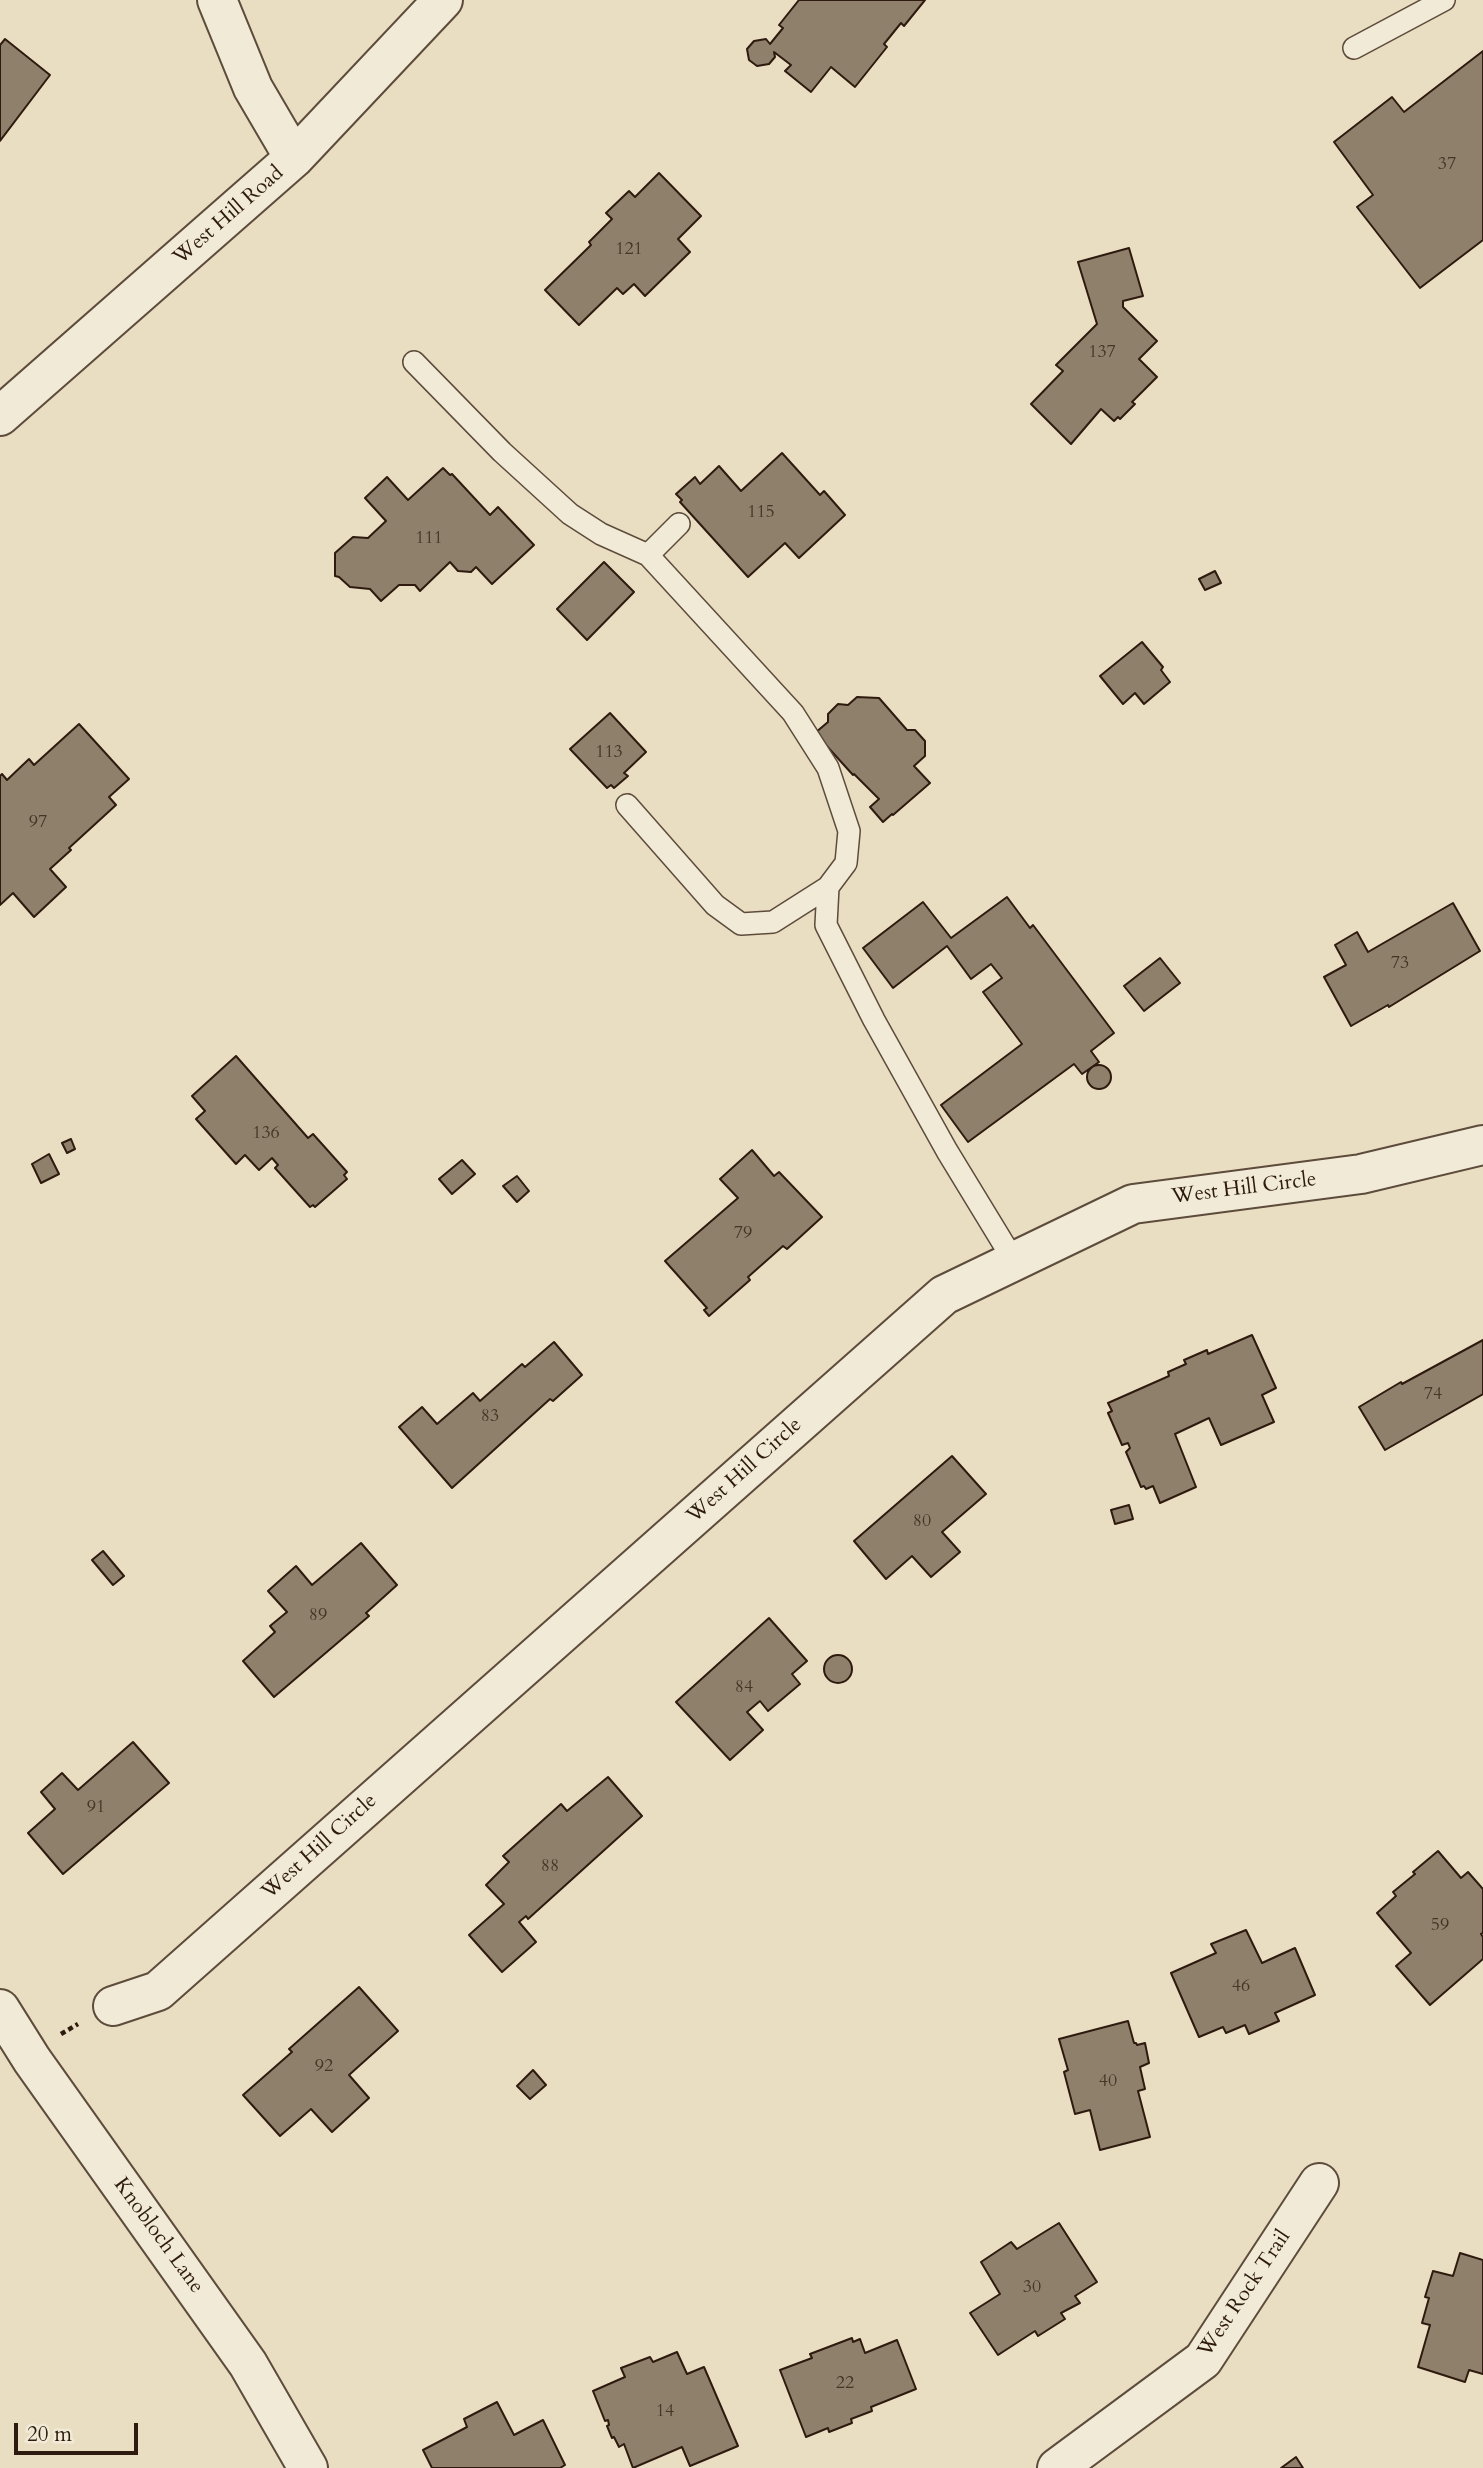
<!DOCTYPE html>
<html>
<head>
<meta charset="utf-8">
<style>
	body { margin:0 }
	#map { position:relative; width:1483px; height:2468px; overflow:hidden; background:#e9dec2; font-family:Cardo,serif }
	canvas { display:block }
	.scale { position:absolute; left:14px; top:2423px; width:124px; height:32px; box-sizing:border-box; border:4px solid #2e1a0e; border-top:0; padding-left:9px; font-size:21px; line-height:24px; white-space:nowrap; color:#2e1a0e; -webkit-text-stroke:5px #f1ead7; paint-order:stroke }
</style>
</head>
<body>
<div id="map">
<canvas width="1483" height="2468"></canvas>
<div class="scale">20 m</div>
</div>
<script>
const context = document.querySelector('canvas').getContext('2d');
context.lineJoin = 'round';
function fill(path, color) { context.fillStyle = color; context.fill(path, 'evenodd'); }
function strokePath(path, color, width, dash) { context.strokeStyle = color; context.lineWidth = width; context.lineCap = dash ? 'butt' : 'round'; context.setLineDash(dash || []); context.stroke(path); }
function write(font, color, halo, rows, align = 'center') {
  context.font = font + ' Cardo,serif'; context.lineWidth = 5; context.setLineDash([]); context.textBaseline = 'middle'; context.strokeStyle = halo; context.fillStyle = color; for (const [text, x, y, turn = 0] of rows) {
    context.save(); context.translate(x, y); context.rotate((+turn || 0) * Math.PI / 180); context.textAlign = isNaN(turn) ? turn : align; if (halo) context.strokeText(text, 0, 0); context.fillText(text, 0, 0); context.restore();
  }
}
const building = new Path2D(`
	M799,0H925L904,26L901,23L884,44L887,47L855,87L831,67L811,92L785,71L791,65L774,52L775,57L769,64L757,66L749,60L747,49L754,41L766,39L770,44L783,28L779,25Z
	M5,39L50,75L0,141V45Z
	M1483,51V240L1420,288L1357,207L1373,195L1334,142L1392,97L1404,112Z
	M659,173L701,216L678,239L690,252L645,296L634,284L623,294L617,288L579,325L545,290L591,245L589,242L612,219L606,213L629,191L635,197Z
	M1129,248L1143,296L1123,301V307L1157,341L1139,359L1157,377L1132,402L1135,404L1120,419L1118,417L1114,421L1101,409L1071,444L1031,404L1063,371L1056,365L1097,324L1078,262Z
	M782,453L820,495L824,491L845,515L799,558L785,543L748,577L680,502L682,500L676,494L695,477L700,484L719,466L741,491Z
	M443,468L450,475L452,474L490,515L498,507L534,545L492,584L476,567L471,572L458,571L450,562L420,591L415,585H399L381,601L370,589L350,587L339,577L335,576V553L353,537L368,538L386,521L365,498L387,477L408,500Z
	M604,562L634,592L587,640L557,609Z
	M1215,571L1221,583L1205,590L1199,579Z
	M1142,642L1163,667L1161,670L1170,682L1144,704L1135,693L1123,704L1100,676Z
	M857,697L879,698L907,730H915L925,741V756L914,766L930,783L893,815L892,814L883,822L870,807L879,799L854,774L853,775L815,733L828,722V714L838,704L848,705Z
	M610,713L646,752L624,773L628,776L614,788L611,785L607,788L570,749Z
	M79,724L129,779L109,797L116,805L69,848L71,850L50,869L66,887L34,917L13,893L0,905V776L2,774L7,780L29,759L34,765Z
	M1007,897L1030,928L1033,925L1114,1033L1091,1051L1099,1062L1082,1074L1074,1064L968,1142L941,1105L1022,1044L983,992L1002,978L991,964L971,979L947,946L893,988L863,948L923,902L951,938Z
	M1453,903L1480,951L1389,1007L1388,1005L1351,1026L1324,977L1346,965L1335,945L1357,932L1368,952Z
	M1160,958L1180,983L1144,1011L1124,986Z
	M236,1056L308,1138L313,1134L347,1172L344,1175L347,1179L315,1207L313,1205L310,1207L275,1168L278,1165L272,1158L259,1170L245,1155L236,1164L196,1119L205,1111L192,1096Z
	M1087 1077a12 12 0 1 1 24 0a12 12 0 1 1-24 0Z
	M71,1139L75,1149L67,1153L62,1143Z
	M752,1150L774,1176L779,1172L822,1217L787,1249L783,1246L748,1277L750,1280L709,1316L704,1310L707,1308L665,1261L738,1198L720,1179Z
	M49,1154L59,1174L41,1183L32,1164Z
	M462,1160L475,1174L452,1194L439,1179Z
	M517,1176L529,1191L517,1202L503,1186Z
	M1252,1335L1276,1388L1262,1395L1274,1422L1221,1445L1209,1418L1175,1434L1196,1487L1160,1503L1153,1486L1146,1489L1144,1486L1141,1487L1126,1452L1130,1448L1128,1443L1122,1445L1108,1413L1112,1411L1108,1403L1169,1376L1168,1372L1186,1364L1184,1360L1207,1350L1208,1354Z
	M1483,1340V1394L1385,1450L1359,1407L1401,1382L1402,1384Z
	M554,1342L582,1375L553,1401L550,1399L452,1488L399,1427L422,1407L437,1424L473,1393L480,1401L522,1364L525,1367Z
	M952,1456L986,1494L942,1532L960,1552L931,1577L912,1556L886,1579L854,1541Z
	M1129,1505L1133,1519L1115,1524L1111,1510Z
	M361,1543L397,1585L366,1613L369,1616L274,1697L243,1661L275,1632L270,1626L287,1612L268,1591L296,1566L312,1585Z
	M103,1551L124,1576L113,1585L92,1560Z
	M769,1618L807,1661L792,1674L800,1684L768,1711L760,1701L747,1712L763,1730L730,1760L676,1702Z
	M824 1669a14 14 0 1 1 28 0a14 14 0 1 1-28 0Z
	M133,1742L169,1783L63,1874L28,1833L55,1809L41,1792L62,1773L78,1790Z
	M608,1777L642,1816L528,1919L526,1916L519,1922L536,1942L502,1972L469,1935L504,1904L486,1885L509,1862L503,1856L561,1804L567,1811Z
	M1438,1851L1461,1878L1468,1872L1483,1889V1933L1481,1934L1483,1937V1959L1430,2005L1396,1966L1411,1953L1377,1913L1396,1896L1393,1892L1415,1874L1413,1872Z
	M1246,1930L1262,1963L1295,1948L1315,1995L1275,2013L1279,2021L1249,2034L1245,2025L1226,2033L1223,2027L1199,2037L1171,1973L1216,1953L1211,1944Z
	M359,1987L398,2031L349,2075L369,2098L332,2132L311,2109L280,2136L243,2095L292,2052L289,2049Z
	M1128,2021L1134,2043H1136L1137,2045L1145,2043L1149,2063L1140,2067L1145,2089L1138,2091L1150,2137L1100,2150L1090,2110L1075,2114L1064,2072L1068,2070L1059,2039Z
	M533,2070L546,2085L530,2099L517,2086Z
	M1059,2223L1097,2282L1075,2296L1080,2303L1061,2313L1065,2319L1038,2336L1035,2331L998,2355L970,2313L1000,2294L981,2262L1011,2242L1017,2249Z
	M1460,2253L1483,2260V2374L1469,2370L1465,2382L1418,2367L1430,2325L1422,2323L1429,2298L1425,2297L1433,2271L1453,2276Z
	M852,2338L853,2342L860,2339L865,2353L897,2340L916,2389L871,2407L872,2411L851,2419L852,2423L829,2432L828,2428L806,2437L780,2370L812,2358L810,2354Z
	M677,2352L687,2374L704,2367L738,2446L690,2466L682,2447L633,2468L624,2444L619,2447L614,2437L612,2438L607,2426L609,2425L608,2420L605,2421L593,2391L625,2377L621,2368L650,2357L653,2362Z
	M497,2402L514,2435L543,2420L565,2465L560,2468H432L423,2450L467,2427L464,2419Z
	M1296,2457L1303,2468H1281Z`);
fill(building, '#8f806c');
strokePath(building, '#2e1a0e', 2);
const service = new Path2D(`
	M1354,48L1444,0
	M414,362L502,452L570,514L601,534L648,555
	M679,524L648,555L793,713L828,768L849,831L846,863L828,887L826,925L874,1020L947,1151L1014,1261
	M627,805L715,905L741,924L773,922L828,887`);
const minor = new Path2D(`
	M217,0L253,88L294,158
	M0,416L294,158L443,0
	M113,2006L158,1991L944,1295L1133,1204L1361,1174L1483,1145
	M0,2009L32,2060L248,2364L308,2468
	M1057,2468L1203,2360L1319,2183`);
strokePath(service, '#5d4b3b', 24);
strokePath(minor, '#5d4b3b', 42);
strokePath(new Path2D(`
	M61,2034L78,2024`), '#2e1a0e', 4.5, [5, 3.5]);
strokePath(service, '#f1ead7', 21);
strokePath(minor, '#f1ead7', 38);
write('18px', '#463426', null, [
	["37",1447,165],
	["121",629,250],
	["137",1102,353],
	["115",761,513],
	["111",429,539],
	["113",609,753],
	["97",38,823],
	["73",1400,964],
	["136",266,1134],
	["79",743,1234],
	["74",1433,1395],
	["83",490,1417],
	["80",922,1522],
	["89",318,1616],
	["84",744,1688],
	["91",96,1808],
	["88",550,1867],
	["59",1440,1926],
	["46",1241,1987],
	["92",324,2067],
	["40",1108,2082],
	["30",1032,2288],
	["22",845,2384],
	["14",665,2412]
]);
write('21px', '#2e1a0e', '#f1ead7', [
	["West Hill Road",229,216,-41],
	["West Hill Circle",1244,1189,-7],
	["West Hill Circle",745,1471,-42],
	["West Hill Circle",320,1847,-42],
	["Knobloch Lane",158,2236,54],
	["West Rock Trail",1245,2294,-56]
]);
</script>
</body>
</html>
